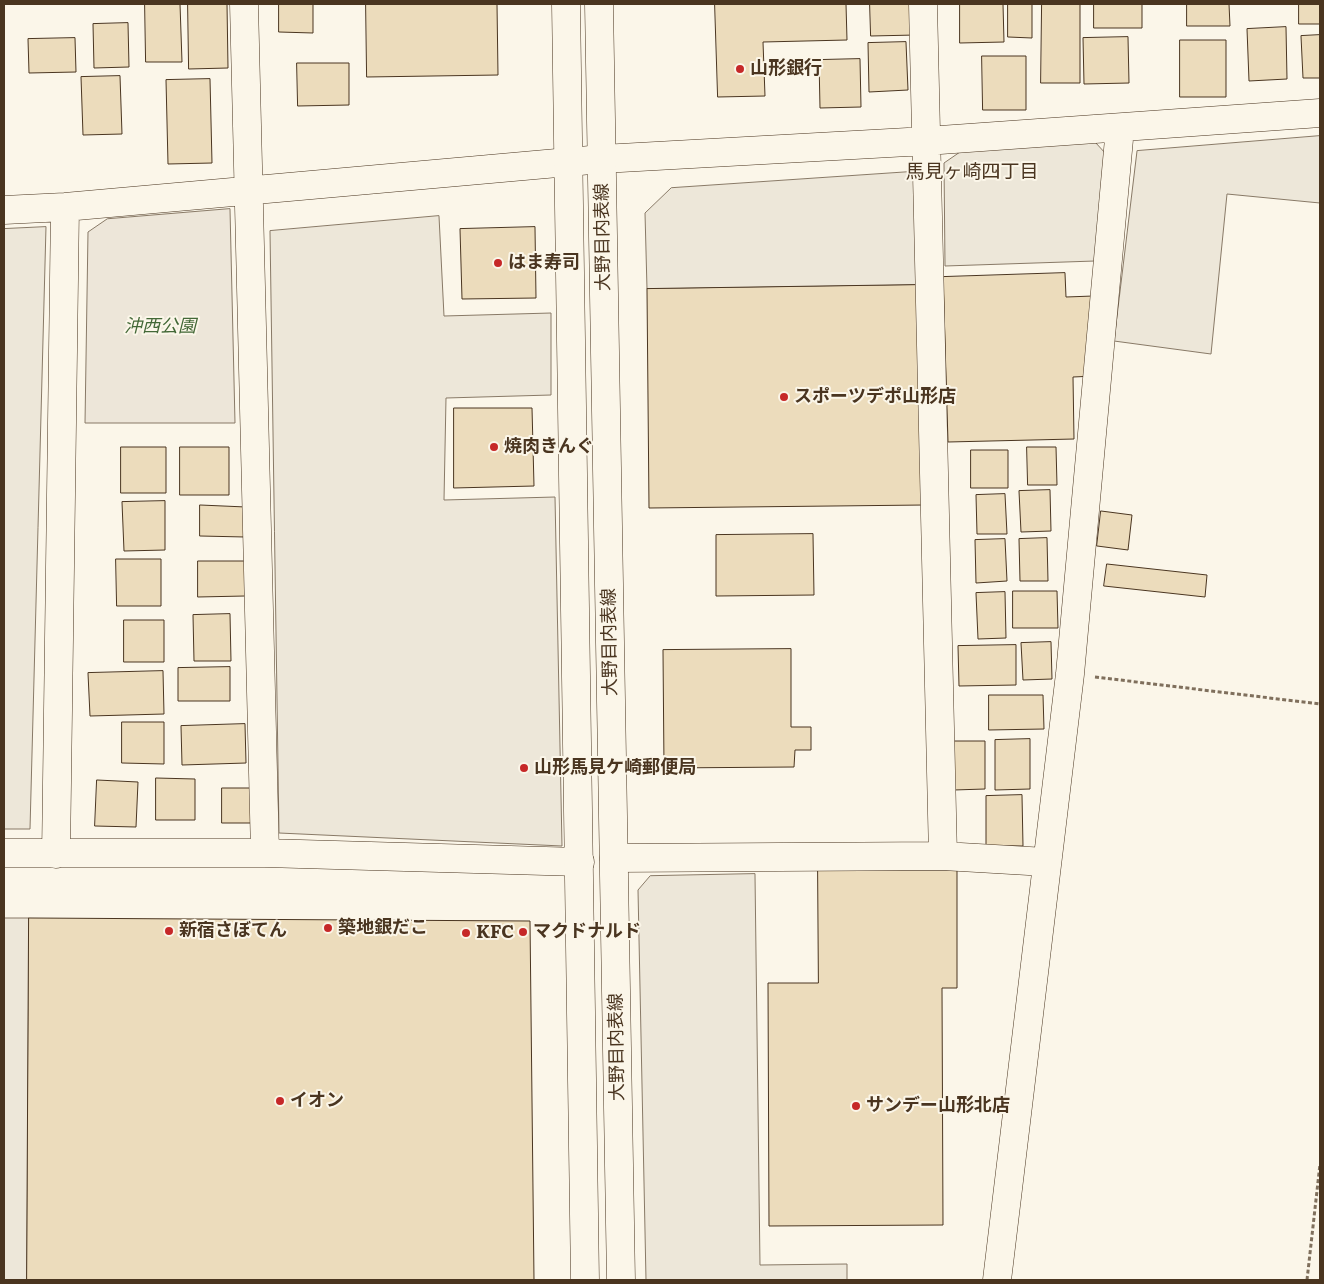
<!DOCTYPE html>
<html>
<head>
<meta charset="utf-8">
<style>
	body { margin:0 }
	#map { position:relative; width:1324px; height:1284px; overflow:hidden; background:#fbf6e9; font-family:Literata,serif }
	canvas { display:block }
	.frame { position:absolute; inset:0; border:5px solid #4a3520; pointer-events:none }
</style>
</head>
<body>
<div id="map">
<canvas width="1324" height="1284"></canvas>
<div class="frame"></div>
</div>
<script>
const context = document.querySelector('canvas').getContext('2d');
context.lineJoin = 'round';
function fill(path, color) { context.fillStyle = color; context.fill(path, 'evenodd'); }
function strokePath(path, color, width, dash) { context.strokeStyle = color; context.lineWidth = width; context.lineCap = dash ? 'butt' : 'round'; context.setLineDash(dash || []); context.stroke(path); }
function write(font, color, halo, rows, align = 'center') {
  context.font = font + ' Literata,"Noto Sans JP",serif'; context.lineWidth = 4; context.setLineDash([]); context.textBaseline = 'middle'; context.strokeStyle = halo; context.fillStyle = color; for (const [text, x, y, turn = 0] of rows) {
    context.save(); context.translate(x, y); context.rotate((+turn || 0) * Math.PI / 180); context.textAlign = isNaN(turn) ? turn : align; if (halo) context.strokeText(text, 0, 0); context.fillText(text, 0, 0); context.restore();
  }
}
const green = new Path2D(`
	M230,209L235,423H85L88,232L107,219Z`);
fill(green, '#ede6d9');
strokePath(green, '#887966', 1);
const parking = new Path2D(`
	M1320,136V203L1227,194L1211,354L1114,341L1137,151Z
	M1095,142L1106,154L1095,261L945,266L944,163L960,152Z
	M909,172L915,180L918,285L647,289L645,213L671,188Z
	M439,216L444,316L551,313V395L446,398L444,500L555,497L562,846L279,833L270,231Z
	M46,227L30,829H4V229Z
	M755,874L760,1265L847,1264V1280H646L638,890L650,876Z
	M4,918H29L27,1280H4Z`);
fill(parking, '#ede7d9');
strokePath(parking, '#887966', 1);
const building = new Path2D(`
	M145,4H180L182,62H146Z
	M188,4H227L228,68L189,69Z
	M279,4H313V33L279,32Z
	M366,4H497L498,75L367,77Z
	M715,4H846L847,40L763,42L765,96L718,97Z
	M870,4H915L916,35L871,36Z
	M960,4H1003L1004,42L960,43Z
	M1008,4H1032V38L1008,37Z
	M1042,4H1080V83H1041Z
	M1094,4H1142V28H1094Z
	M1187,4H1229L1230,26H1187Z
	M1299,4H1320V24H1299Z
	M128,23L129,67L94,68L93,24Z
	M1286,27L1287,79L1249,81L1247,29Z
	M1320,35V78H1303L1301,36Z
	M1128,37L1129,83L1084,84L1083,38Z
	M75,38L76,72L29,73L28,39Z
	M1180,40H1226V97H1180Z
	M906,42L908,90L869,92L868,43Z
	M982,56H1026V110H983Z
	M860,59L861,107L820,108L819,60Z
	M297,63H349V105L298,106Z
	M120,76L122,134L83,135L81,77Z
	M210,79L212,163L168,164L166,80Z
	M535,227L536,298L462,299L460,229Z
	M1065,273L1066,297L1093,296L1095,376L1073,377L1074,439L948,442L943,277Z
	M918,285L924,505L649,508L647,289Z
	M454,408H532L534,486L454,488Z
	M121,447H166V493H121Z
	M180,447H229V495H180Z
	M1027,447H1056L1057,485H1028Z
	M971,450H1008V488H971Z
	M1050,490L1051,531L1021,532L1019,491Z
	M1005,494L1007,534H977L976,495Z
	M165,501V550L124,551L122,502Z
	M200,505L246,507L245,537L200,536Z
	M1101,511L1132,515L1128,550L1097,546Z
	M813,534L814,595L716,596V535Z
	M1047,538L1048,581H1020L1019,539Z
	M1005,539L1007,581L976,583L975,540Z
	M116,559H161V606H117Z
	M198,561H245V596L198,597Z
	M1107,564L1207,575L1205,597L1104,586Z
	M1013,591H1057L1058,628H1013Z
	M1005,592L1006,638L978,639L976,593Z
	M230,614L231,661H194L193,615Z
	M124,620H164V662H124Z
	M1051,642L1052,679L1023,680L1021,643Z
	M1016,645V685L959,686L958,646Z
	M791,649V727H811V750H795L794,767L664,768L663,650Z
	M230,667V701H178V668Z
	M163,671L164,714L90,716L88,673Z
	M989,695H1043L1044,729L989,730Z
	M122,722H164V764L122,763Z
	M245,724L246,763L182,765L181,726Z
	M1030,739V789L995,790V740Z
	M953,741H985V789L954,790Z
	M156,778L195,779V820H156Z
	M97,780L138,782L136,827L95,826Z
	M222,788H252V823H222Z
	M1022,795L1023,846H986V796Z
	M818,870H957V988H942L943,1225L769,1226L768,983H818Z
	M29,918L530,921L534,1280H27Z`);
fill(building, '#ecdcbc');
strokePath(building, '#4a3520', 1);
const minor = new Path2D(`
	M244,4L265,853
	M923,4L943,856
	M4,210L65,207L602,159L926,141L1320,113
	M4,853H265L580,862
	M56,854L65,207
	M614,858L943,856L1046,862
	M997,1280L1070,674L1120,128`);
const major = new Path2D(`
	M566,4L585,1280
	M599,4L621,1280`);
strokePath(minor, '#4a3520', 29);
strokePath(major, '#4a3520', 29);
strokePath(new Path2D(`
	M1095,677L1320,704
	M1307,1280L1320,1164`), '#7f6f5c', 3, [4, 2.5]);
strokePath(minor, '#fbf6e9', 28);
strokePath(major, '#fbf6e9', 28);
for (const [x, y, r, color] of [
	[740,69,5,"#c62828"],
	[498,263,5,"#c62828"],
	[784,397,5,"#c62828"],
	[494,447,5,"#c62828"],
	[524,768,5,"#c62828"],
	[328,928,5,"#c62828"],
	[169,931,5,"#c62828"],
	[523,932,5,"#c62828"],
	[466,933,5,"#c62828"],
	[280,1101,5,"#c62828"],
	[856,1106,5,"#c62828"]
]) { const dot = new Path2D(); dot.arc(x, y, r, 0, 2 * Math.PI); context.fillStyle = color; context.fill(dot); strokePath(dot, '#fbf6e9', 2); }
write('bold 18px', '#4a3520', '#fbf6e9', [
	["山形銀行",750,69],
	["はま寿司",508,263],
	["スポーツデポ山形店",794,397],
	["焼肉きんぐ",504,447],
	["山形馬見ケ崎郵便局",534,768],
	["築地銀だこ",338,928],
	["新宿さぼてん",179,931],
	["マクドナルド",533,932],
	["KFC",476,933],
	["イオン",290,1101],
	["サンデー山形北店",866,1106]
], 'left');
write('18px', '#4a3520', '#fbf6e9', [
	["大野目内表線",603,237,-91],
	["大野目内表線",610,642,-91],
	["大野目内表線",617,1047,-91]
]);
write('italic 18px', '#436837', '#fbf6e9', [
	["沖西公園",160,327]
]);
write('19px', '#4a3520', '#fbf6e9', [
	["馬見ヶ崎四丁目",972,172]
]);
</script>
</body>
</html>
